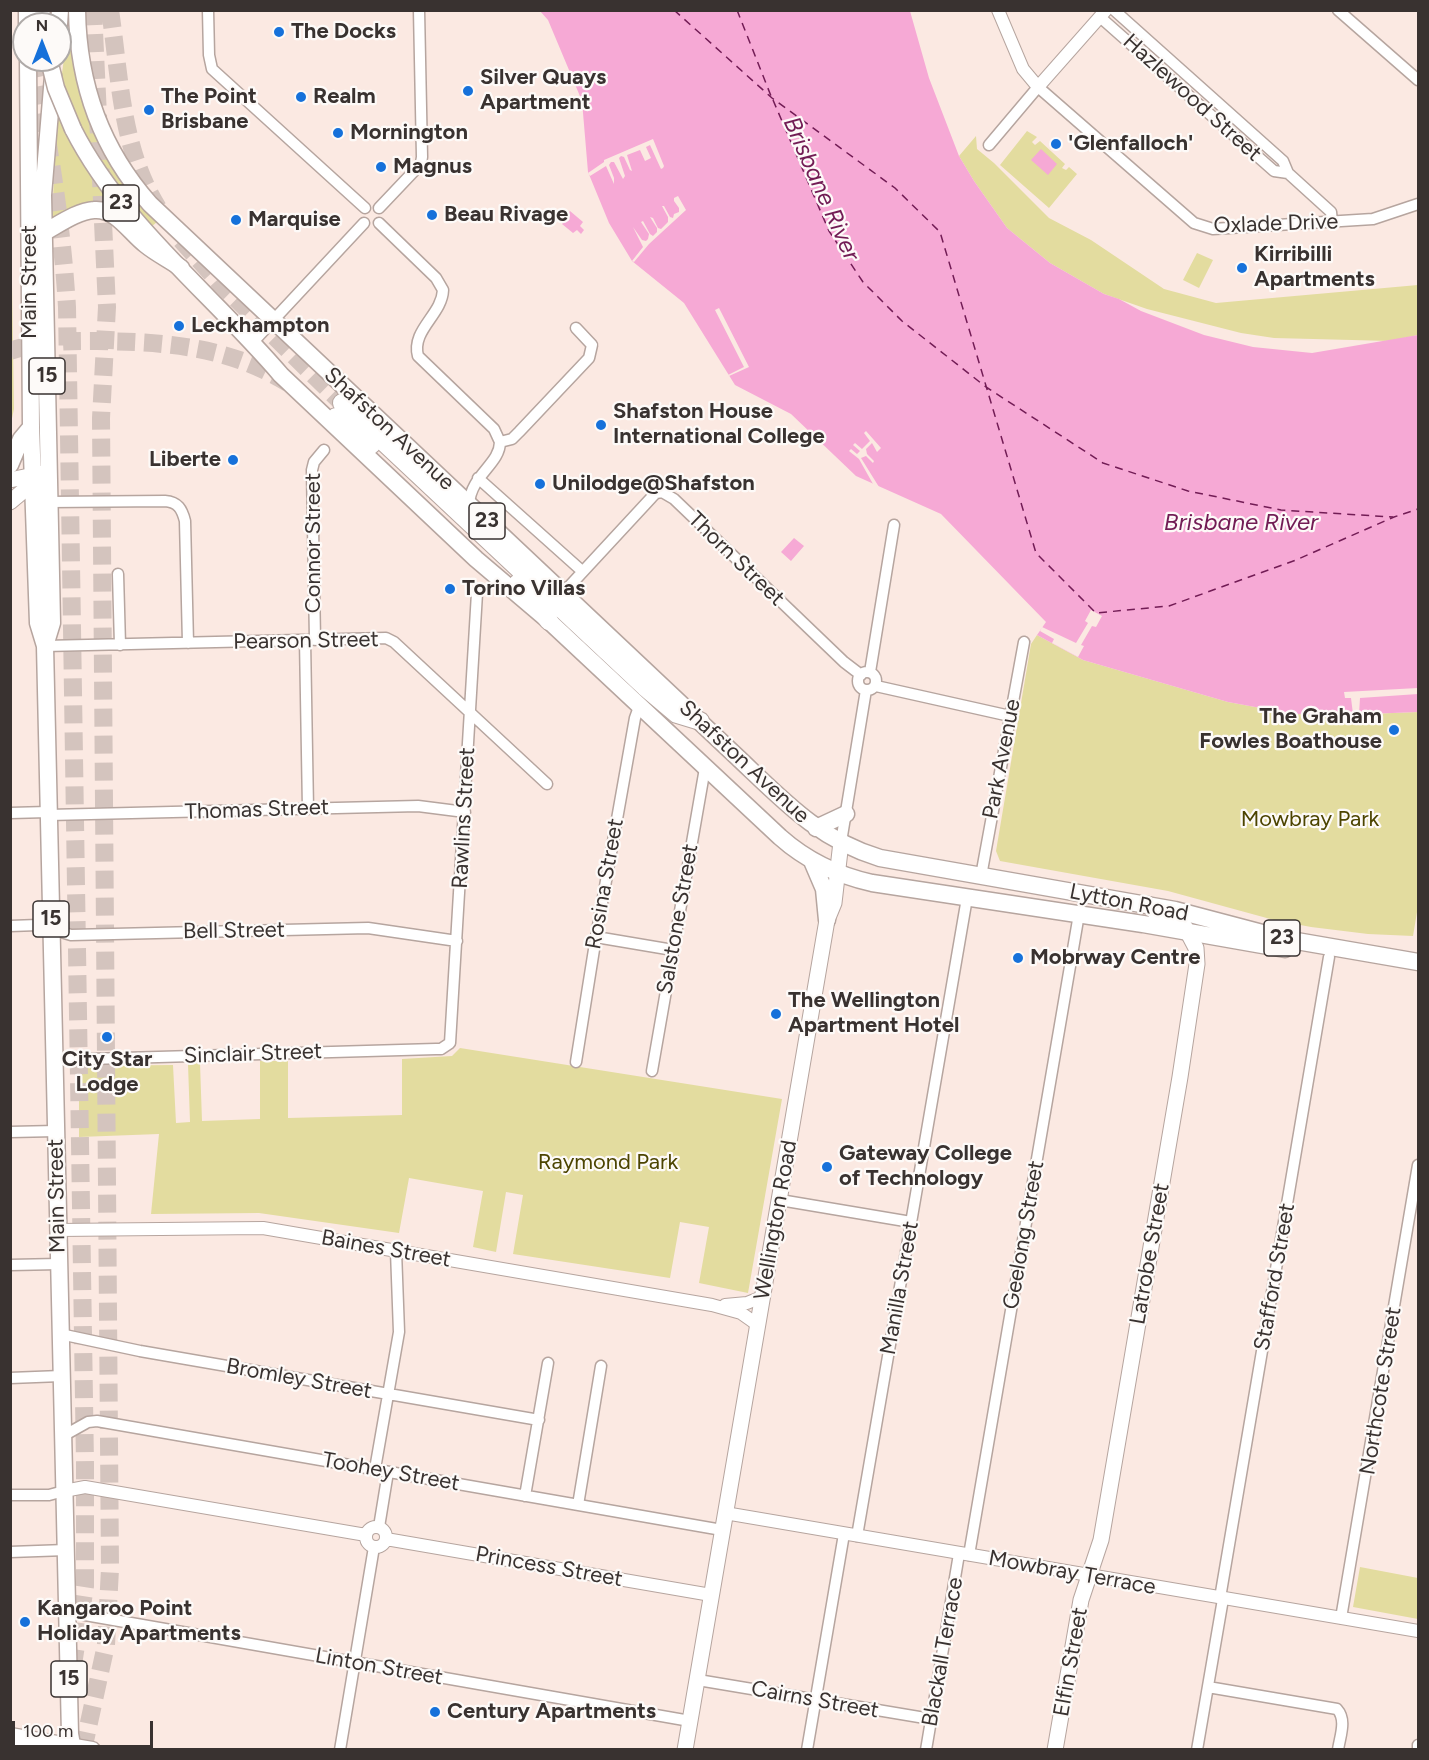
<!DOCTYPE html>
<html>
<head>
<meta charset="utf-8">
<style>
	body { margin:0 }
	#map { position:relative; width:1429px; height:1760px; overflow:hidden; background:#fbe9e2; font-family:Figtree,sans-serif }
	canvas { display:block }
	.frame { position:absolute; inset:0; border:12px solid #393230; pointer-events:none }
	.north { position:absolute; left:12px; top:12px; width:60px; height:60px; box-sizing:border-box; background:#fdfaf8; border:2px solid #afaaa8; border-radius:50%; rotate:0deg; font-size:16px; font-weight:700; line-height:24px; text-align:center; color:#393230 }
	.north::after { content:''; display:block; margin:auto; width:21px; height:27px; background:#1671da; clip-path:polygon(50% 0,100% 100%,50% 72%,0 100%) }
	.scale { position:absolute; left:12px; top:1721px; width:141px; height:27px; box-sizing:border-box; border:3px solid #393230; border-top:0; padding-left:8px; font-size:18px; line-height:21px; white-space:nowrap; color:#393230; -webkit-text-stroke:4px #fdfaf8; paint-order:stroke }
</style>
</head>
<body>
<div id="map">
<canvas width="1429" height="1760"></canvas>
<div class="frame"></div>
<div class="north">N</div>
<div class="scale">100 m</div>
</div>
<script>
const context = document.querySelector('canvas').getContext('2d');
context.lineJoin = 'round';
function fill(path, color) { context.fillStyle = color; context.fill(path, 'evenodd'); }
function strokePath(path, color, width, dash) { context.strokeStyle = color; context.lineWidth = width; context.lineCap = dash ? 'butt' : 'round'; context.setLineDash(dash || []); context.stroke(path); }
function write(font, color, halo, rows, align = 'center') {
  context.font = font + ' Figtree,sans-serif'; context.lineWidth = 4.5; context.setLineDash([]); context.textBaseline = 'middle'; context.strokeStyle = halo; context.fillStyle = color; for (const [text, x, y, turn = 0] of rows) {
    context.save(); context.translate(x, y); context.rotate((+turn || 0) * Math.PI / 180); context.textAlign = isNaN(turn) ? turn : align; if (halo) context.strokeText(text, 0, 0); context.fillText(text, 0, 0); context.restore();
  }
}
fill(new Path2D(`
	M68,28L71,29L78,81L84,109L121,177L157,222L151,227L123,194L87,141L61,81Z
	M57,105L80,158L95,182L119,212L52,223Z
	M1027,131L1037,137L1032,142L1035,145L1040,141L1065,164L1062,168L1066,170L1069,167L1077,174L1049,208L1000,165Z
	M976,136L977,149L994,163L1049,218L1091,240L1164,289L1216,303L1418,285V335L1391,341L1274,338L1241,333L1147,309L1104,294L1050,263L1007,228L974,181L959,156Z
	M1197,253L1213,260L1199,288L1183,280Z
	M10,284H12L14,409L11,423Z
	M1037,635L1083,660L1228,702L1293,714L1342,715L1418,712V906L1413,936L1368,934L1311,927L1274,920L1168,891L1000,861L996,851L1031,644Z
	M460,1048L782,1099L748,1293L699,1283L709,1227L680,1222L670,1278L513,1254L523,1195L506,1192L496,1252L473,1247L483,1191L409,1178L399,1233L259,1213L151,1214L159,1134L79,1137V1066L173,1065L176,1123L190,1122L188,1064L200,1063L202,1121L260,1119V1061H288V1118L402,1115V1059L452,1056Z
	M1360,1567L1418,1578V1619L1353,1607Z`), '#e3dc9f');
fill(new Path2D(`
	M540,11H910L929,78L959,156L974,181L1007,228L1050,263L1104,294L1119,299L1141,311L1204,335L1253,347L1312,353L1418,335V712L1342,715L1293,714L1228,702L1083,660L1037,635L1046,622L941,514L856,476L791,414L735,385L684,303L632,261L609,223L588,172L582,101L548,20Z
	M1041,149L1057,164L1048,175L1031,160Z
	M570,211L583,222L580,226L584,230L581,234L577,230L573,233L562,224L564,221L562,220Z
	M794,538L804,546L791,561L781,552Z`), '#f6a9d5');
fill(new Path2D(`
	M653,139L664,166L663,168L661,169L650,145L646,147L651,158L645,161L640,150L627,155L632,171L630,170L624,157L621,156L619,158L625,176L623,179L614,162H611L609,165L614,178V184L606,166L590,176L588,173L604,162V160Z
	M678,196L686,210L649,244L634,262L632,261L643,247L633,227L642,240L646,241L648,239L649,234L641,222L643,221L650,234L653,236L657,232V228L650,217L653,218L658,228L661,229L668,222V217L662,206H664L670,217L673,218L674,214L679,212V208L674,201V198Z
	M719,308L749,367L729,376L728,375L744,367L715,310Z
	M866,431L881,448L877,452L872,443L866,449L867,454L874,461L873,463L866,456L861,458L879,487L873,484L859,459L849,451L851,449L857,454L860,451L853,445L855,443L862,449L870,441L864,433Z
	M1091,610L1102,616L1096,627L1092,626L1081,645L1084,646L1078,657L1052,643L1054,639L1040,631L1042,627L1076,643L1088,623L1085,621Z
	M1418,688V694L1360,698L1359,714H1353L1351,698H1345L1344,692Z`), '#fbe9e2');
strokePath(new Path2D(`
	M674,10L772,98L895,188L940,232L1036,553L1096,613L1169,606L1296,560L1394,517L1418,509
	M737,10L771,96
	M773,100L829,231L863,282L902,321L986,387L1103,463L1188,491L1281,510L1393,517`), '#721c55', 1.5, [8, 6]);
strokePath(new Path2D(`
	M110,10C120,77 121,149 158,208
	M32,60C49,142 62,224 67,307L85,1464V1586L73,1665
	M181,240L219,282L342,403
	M10,351C39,341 67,341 97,341C166,342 227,346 288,383
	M83,1750L106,1645L110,1569L101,418L107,307L93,10`), '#d4c4be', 18, [18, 9]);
const minor = new Path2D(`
	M208,10L209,55L212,69L365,208
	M1114,10L1283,161L1288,173L1331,212L1332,222
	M1338,10L1418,80
	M1100,17L1274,171L1288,173
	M989,145L1038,87L1194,223L1213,229L1373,219L1418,204
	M379,208L416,169L421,163L422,157L419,10
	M379,223L436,278L443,290C442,315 411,330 418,356L494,429L500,442
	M253,342L364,223
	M500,442L512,439L519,432L589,358L592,345L576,328
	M478,478L582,571
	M49,502L165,501C178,502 182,509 185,521L188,643
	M469,504C471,475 500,464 500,442
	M118,574L120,645
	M564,592L652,497L656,493L662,492L674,499L844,662L861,675
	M305,640L308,809
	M315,640L312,470L314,462L324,450
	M45,646L386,638L394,642L547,784
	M858 681a9 9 0 1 1 18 0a9 9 0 1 1-18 0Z
	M870,672L894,525
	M876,686L1010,716
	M10,813L48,812
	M49,815L418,806L465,812
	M841,842L866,690
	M981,876L1024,642
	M10,926L38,925L71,935L368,928L457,941
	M596,937L673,950
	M54,1060L436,1049H441L450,1043L477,593
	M576,1062L596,937L635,718L639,707
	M652,1071L705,768
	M10,1132L56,1131
	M780,1200L911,1222
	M10,1265L59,1264
	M60,1334L140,1351L539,1420
	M10,1378L61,1376
	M63,1436L88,1422L97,1421L722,1530
	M375,1469L399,1332L396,1251
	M10,1495H49L64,1491
	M525,1496L548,1363
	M578,1505L601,1366
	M379,1527L388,1472
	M857,1536L967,898
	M10,1552L66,1550
	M969,1555L1079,914
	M1220,1598L1329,957
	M68,1612L690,1721
	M1341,1618L1418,1165
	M698,1680L931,1719
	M1208,1687L1337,1709C1347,1720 1340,1736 1338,1750
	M340,1750L374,1547
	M807,1750L844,1534
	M926,1750L959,1554
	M1197,1750L1223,1599
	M1418,1750V1745`);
const tertiary = new Path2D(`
	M998,10L1023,69L1038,87L1106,10
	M58,1230L263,1228L712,1305L741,1313L758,1325
	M725,1305L747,1303L762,1297
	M64,1491L85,1487L366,1535
	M725,1513L1418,1631
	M366 1537a10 10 0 1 1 20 0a10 10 0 1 1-20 0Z
	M386,1539L711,1595`);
const secondary = new Path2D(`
	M10,480L43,473
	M10,502L22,492L44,485
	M685,1750L827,920L834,903L841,842
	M1055,1750L1081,1600L1101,1540L1180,1077L1197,964L1196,948L1185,927L1171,919L1158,916L1148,904`);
const primary = new Path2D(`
	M41,10L43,24
	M77,10C78,84 101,149 150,204L734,754C781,798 817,839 880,858L1175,910L1285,939L1418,962
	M73,129C121,224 213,295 281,375L476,559L549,621L780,837C807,861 836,875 872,883L1143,924L1285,949
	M816,828L846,814
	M812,861L824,889L827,920
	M10,1736L92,1750`);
const trunk = new Path2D(`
	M27,10V24
	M59,24L60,10
	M28,60L31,427L38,623L45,646L70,1734L73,1750
	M43,233C58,225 77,211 94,210C116,208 130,233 146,245C157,254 170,260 181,268
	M10,465L21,439L31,427
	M45,646L52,623L43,195L53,76`);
const motorway = new Path2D(`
	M342,403L645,687L677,714L700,721
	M336,417L371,445
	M518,583L525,589L549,621`);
strokePath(minor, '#b6a59f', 13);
strokePath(tertiary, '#b6a59f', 14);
strokePath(secondary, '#b6a59f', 17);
strokePath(primary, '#b6a59f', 19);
strokePath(trunk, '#b6a59f', 19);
strokePath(motorway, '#b6a59f', 20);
strokePath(minor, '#fff', 10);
strokePath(tertiary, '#fff', 12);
strokePath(secondary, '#fff', 15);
strokePath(primary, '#fff', 16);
strokePath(trunk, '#fff', 16);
strokePath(motorway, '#fff', 18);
const primaryBridge = new Path2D(`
	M49,60L56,88L73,129`);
strokePath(primaryBridge, '#b6a59f', 19, []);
strokePath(primaryBridge, '#fff', 16);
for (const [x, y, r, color] of [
	[279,32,6,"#1671da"],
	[468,91,6,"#1671da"],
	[301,97,6,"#1671da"],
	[149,110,6,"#1671da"],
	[338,133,6,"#1671da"],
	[1056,144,6,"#1671da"],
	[381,167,6,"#1671da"],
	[432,215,6,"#1671da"],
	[236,220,6,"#1671da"],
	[1242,268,6,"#1671da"],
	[179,326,6,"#1671da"],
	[601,425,6,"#1671da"],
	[233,460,6,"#1671da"],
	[540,484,6,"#1671da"],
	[450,589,6,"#1671da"],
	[1394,730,6,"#1671da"],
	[1018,958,6,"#1671da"],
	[776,1014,6,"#1671da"],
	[107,1037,6,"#1671da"],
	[827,1167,6,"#1671da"],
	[25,1622,6,"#1671da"],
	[435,1712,6,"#1671da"]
]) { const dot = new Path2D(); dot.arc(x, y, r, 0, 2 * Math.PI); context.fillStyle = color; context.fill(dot); strokePath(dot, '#fdfaf8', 2); }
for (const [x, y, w] of [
	[121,203,36],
	[47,376,36],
	[487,521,36],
	[51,919,36],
	[1282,938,36],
	[69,1679,36]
]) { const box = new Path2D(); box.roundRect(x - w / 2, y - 18, w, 36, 4.5); context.fillStyle = '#fdfaf8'; context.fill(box); strokePath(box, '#393230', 1.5); }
write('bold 21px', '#393230', null, [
	["23",121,203],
	["15",47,376],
	["23",487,521],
	["15",51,919],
	["23",1282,938],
	["15",69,1679]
]);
write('bold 22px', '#393230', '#fdfaf8', [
	["The Docks",291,32],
	["Silver Quays",480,78],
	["Apartment",480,103],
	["The Point",161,97],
	["Brisbane",161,122],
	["Realm",313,97],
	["Mornington",350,133],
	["'Glenfalloch'",1068,144],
	["Magnus",393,167],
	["Beau Rivage",444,215],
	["Marquise",248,220],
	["Kirribilli",1254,255],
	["Apartments",1254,280],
	["Leckhampton",191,326],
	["Shafston House",613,412],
	["International College",613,437],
	["Liberte",221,460,"right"],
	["Unilodge@Shafston",552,484],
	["Torino Villas",462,589],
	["The Graham",1382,717,"right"],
	["Fowles Boathouse",1382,742,"right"],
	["Mobrway Centre",1030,958],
	["The Wellington",788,1001],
	["Apartment Hotel",788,1026],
	["City Star",107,1060,"center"],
	["Lodge",107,1085,"center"],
	["Gateway College",839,1154],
	["of Technology",839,1179],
	["Kangaroo Point",37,1609],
	["Holiday Apartments",37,1634],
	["Century Apartments",447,1712]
], 'left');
write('22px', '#393230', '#fdfaf8', [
	["Hazlewood Street",1192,98,42],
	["Oxlade Drive",1276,224,-2],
	["Main Street",30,282,-90],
	["Shafston Avenue",389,429,43],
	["Connor Street",314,543,-90],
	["Thorn Street",736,559,44],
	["Pearson Street",306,641,-1],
	["Park Avenue",1002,759,-79],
	["Shafston Avenue",744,762,43],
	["Thomas Street",257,810,-2],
	["Rawlins Street",464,818,-87],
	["Rosina Street",605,884,-80],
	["Lytton Road",1129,903,11],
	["Salstone Street",678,919,-80],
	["Bell Street",234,931,-1],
	["Sinclair Street",253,1054,-2],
	["Main Street",57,1196,-91],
	["Wellington Road",776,1220,-80],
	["Geelong Street",1024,1235,-80],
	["Baines Street",386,1249,10],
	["Latrobe Street",1150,1254,-80],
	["Stafford Street",1275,1277,-80],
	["Manilla Street",900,1288,-80],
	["Bromley Street",299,1379,10],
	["Northcote Street",1381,1391,-81],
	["Toohey Street",391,1472,10],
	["Princess Street",549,1567,10],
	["Mowbray Terrace",1072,1573,10],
	["Blackall Terrace",943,1652,-80],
	["Elfin Street",1071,1662,-80],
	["Linton Street",379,1667,10],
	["Cairns Street",815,1700,10]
]);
write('22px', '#4c4400', '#fdfaf8', [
	["Mowbray Park",1310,820],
	["Raymond Park",608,1163]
]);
write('italic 24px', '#721c55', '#fdfaf8', [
	["Brisbane River",821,189,66],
	["Brisbane River",1241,523]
]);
</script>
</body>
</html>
